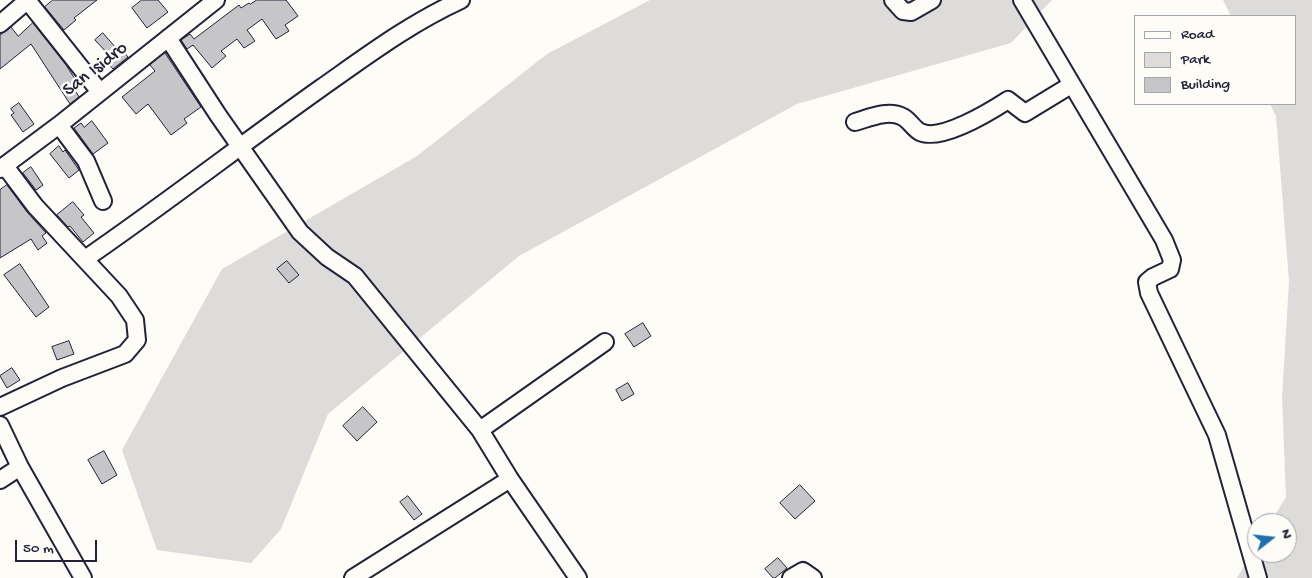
<!DOCTYPE html>
<html>
<head>
<meta charset="utf-8">
<style>
	body { margin:0 }
	#map { position:relative; width:1312px; height:578px; overflow:hidden; background:#fdfcf7; font-family:"Gochi Hand",sans-serif }
	canvas { display:block }
	.legend { position:absolute; left:1134px; top:15px; width:162px; height:90px; box-sizing:border-box; background:#fdfcf7; border:1px solid #a5a5ac; margin:0; padding:6px 9px; list-style:none; font-size:15px; color:#22223b }
	.legend li { display:flex; align-items:center; gap:10px; height:25px }
	.legend b { width:25px; border:1px solid #a5a5ac }
	.north { position:absolute; left:1247px; top:513px; width:50px; height:50px; box-sizing:border-box; background:#fdfcf7; border:1px solid #a5a5ac; border-radius:50%; rotate:74deg; font-size:14px; font-weight:700; line-height:20px; text-align:center; color:#22223b }
	.north::after { content:''; display:block; margin:auto; width:18px; height:22px; background:#1f6fb2; clip-path:polygon(50% 0,100% 100%,50% 72%,0 100%) }
	.scale { position:absolute; left:15px; top:540px; width:82px; height:22px; box-sizing:border-box; border:2px solid #22223b; border-top:0; padding-left:6px; font-size:15px; line-height:18px; white-space:nowrap; color:#22223b; -webkit-text-stroke:4px #fdfcf7; paint-order:stroke }
</style>
</head>
<body>
<div id="map">
<canvas width="1312" height="578"></canvas>
<ul class="legend">
<li><b style="height:6px;background:#fdfcf7"></b>Road</li>
<li><b style="height:14px;background:#dddcdb"></b>Park</li>
<li><b style="height:14px;background:#c6c6c8"></b>Building</li>
</ul>
<div class="north">N</div>
<div class="scale">50 m</div>
</div>
<script>
const context = document.querySelector('canvas').getContext('2d');
context.lineJoin = 'round';
function fill(path, color) { context.fillStyle = color; context.fill(path, 'evenodd'); }
function strokePath(path, color, width, dash) { context.strokeStyle = color; context.lineWidth = width; context.lineCap = dash ? 'butt' : 'round'; context.setLineDash(dash || []); context.stroke(path); }
function write(font, color, halo, rows, align = 'center') {
  context.font = font + ' "Gochi Hand",sans-serif'; context.lineWidth = 5; context.setLineDash([]); context.textBaseline = 'middle'; context.strokeStyle = halo; context.fillStyle = color; for (const [text, x, y, turn = 0] of rows) {
    context.save(); context.translate(x, y); context.rotate((+turn || 0) * Math.PI / 180); context.textAlign = isNaN(turn) ? turn : align; if (halo) context.strokeText(text, 0, 0); context.fillText(text, 0, 0); context.restore();
  }
}
fill(new Path2D(`
	M650,0H1052L1011,43L797,104L519,256L328,414L281,529L251,563L157,550L122,450L222,269L417,156L547,54Z
	M1223,0H1312V578H1237L1257,545V553H1287V523H1270L1286,497L1282,398L1289,281L1276,116L1270,104H1296V16H1231Z`), '#dddcdb');
const building = new Path2D(`
	M53,0H97L74,18L76,20L64,30L45,7Z
	M142,0H158L168,12L147,28L132,8Z
	M257,0H286L298,16L285,25L289,31L276,39L262,19L247,30L255,41L244,48L237,39L221,51L226,56L212,68L193,45L187,49L181,40L190,34L194,39L239,5L241,8L249,3L250,4Z
	M33,23L66,65L75,79L73,80L78,88L75,90L79,97L70,104L31,44L0,69V35L11,27L18,36Z
	M103,33L116,48L119,46L128,57L113,69L103,58L108,54L95,40Z
	M165,53L201,107L184,119L187,123L171,135L148,104L136,114L122,97L155,71L150,65Z
	M19,103L34,124L23,132L11,115L14,113L11,109Z
	M92,121L108,143L93,154L74,128L81,123L84,127Z
	M59,146L63,152L65,150L79,170L69,178L50,154Z
	M31,167L43,185L36,190L23,173Z
	M7,185L27,212L46,233L42,236L47,243L38,250L31,239L0,258V190Z
	M73,202L84,215L81,217L94,233L83,242L70,226L68,227L57,215Z
	M287,261L299,275L289,283L277,269Z
	M20,264L49,307L36,317L4,275Z
	M643,323L651,336L634,347L625,334Z
	M69,341L74,354L57,360L52,347Z
	M12,368L20,380L7,388L0,376Z
	M628,383L634,394L622,401L616,390Z
	M363,407L377,422L357,441L343,426Z
	M104,451L117,475L102,484L88,460Z
	M800,485L815,501L795,519L780,503Z
	M408,496L422,514L414,520L400,502Z
	M778,558L787,568L775,578H773L765,569Z`);
fill(building, '#c6c6c8');
strokePath(building, '#22223b', 1);
const minor = new Path2D(`
	M27,0L100,92
	M893,0L903,11L911,12L932,0
	M1022,0L1164,240L1172,260L1170,269L1153,277L1147,282L1149,293L1217,435L1258,578
	M0,24L28,0
	M168,38L218,115L300,232L327,257L355,276L428,366L480,430L510,479L578,578
	M855,122C869,118 888,109 903,117C910,121 914,129 920,132C941,142 991,111 1008,100L1025,113L1071,85
	M59,125L86,161L103,201
	M0,169L59,125L216,0
	M85,259C165,204 242,144 321,88C368,55 409,24 461,0
	M0,407L62,378L125,354L137,340L135,320L119,296L35,206L5,166
	M0,425L20,467L83,578
	M480,430L605,342
	M0,480L20,467
	M353,578L510,479
	M791,578L803,571L813,578`);
strokePath(minor, '#22223b', 20);
strokePath(minor, '#fdfcf7', 16);
write('19px', '#22223b', '#fdfcf7', [
	["San Isidro",96,70,-38]
]);
</script>
</body>
</html>
